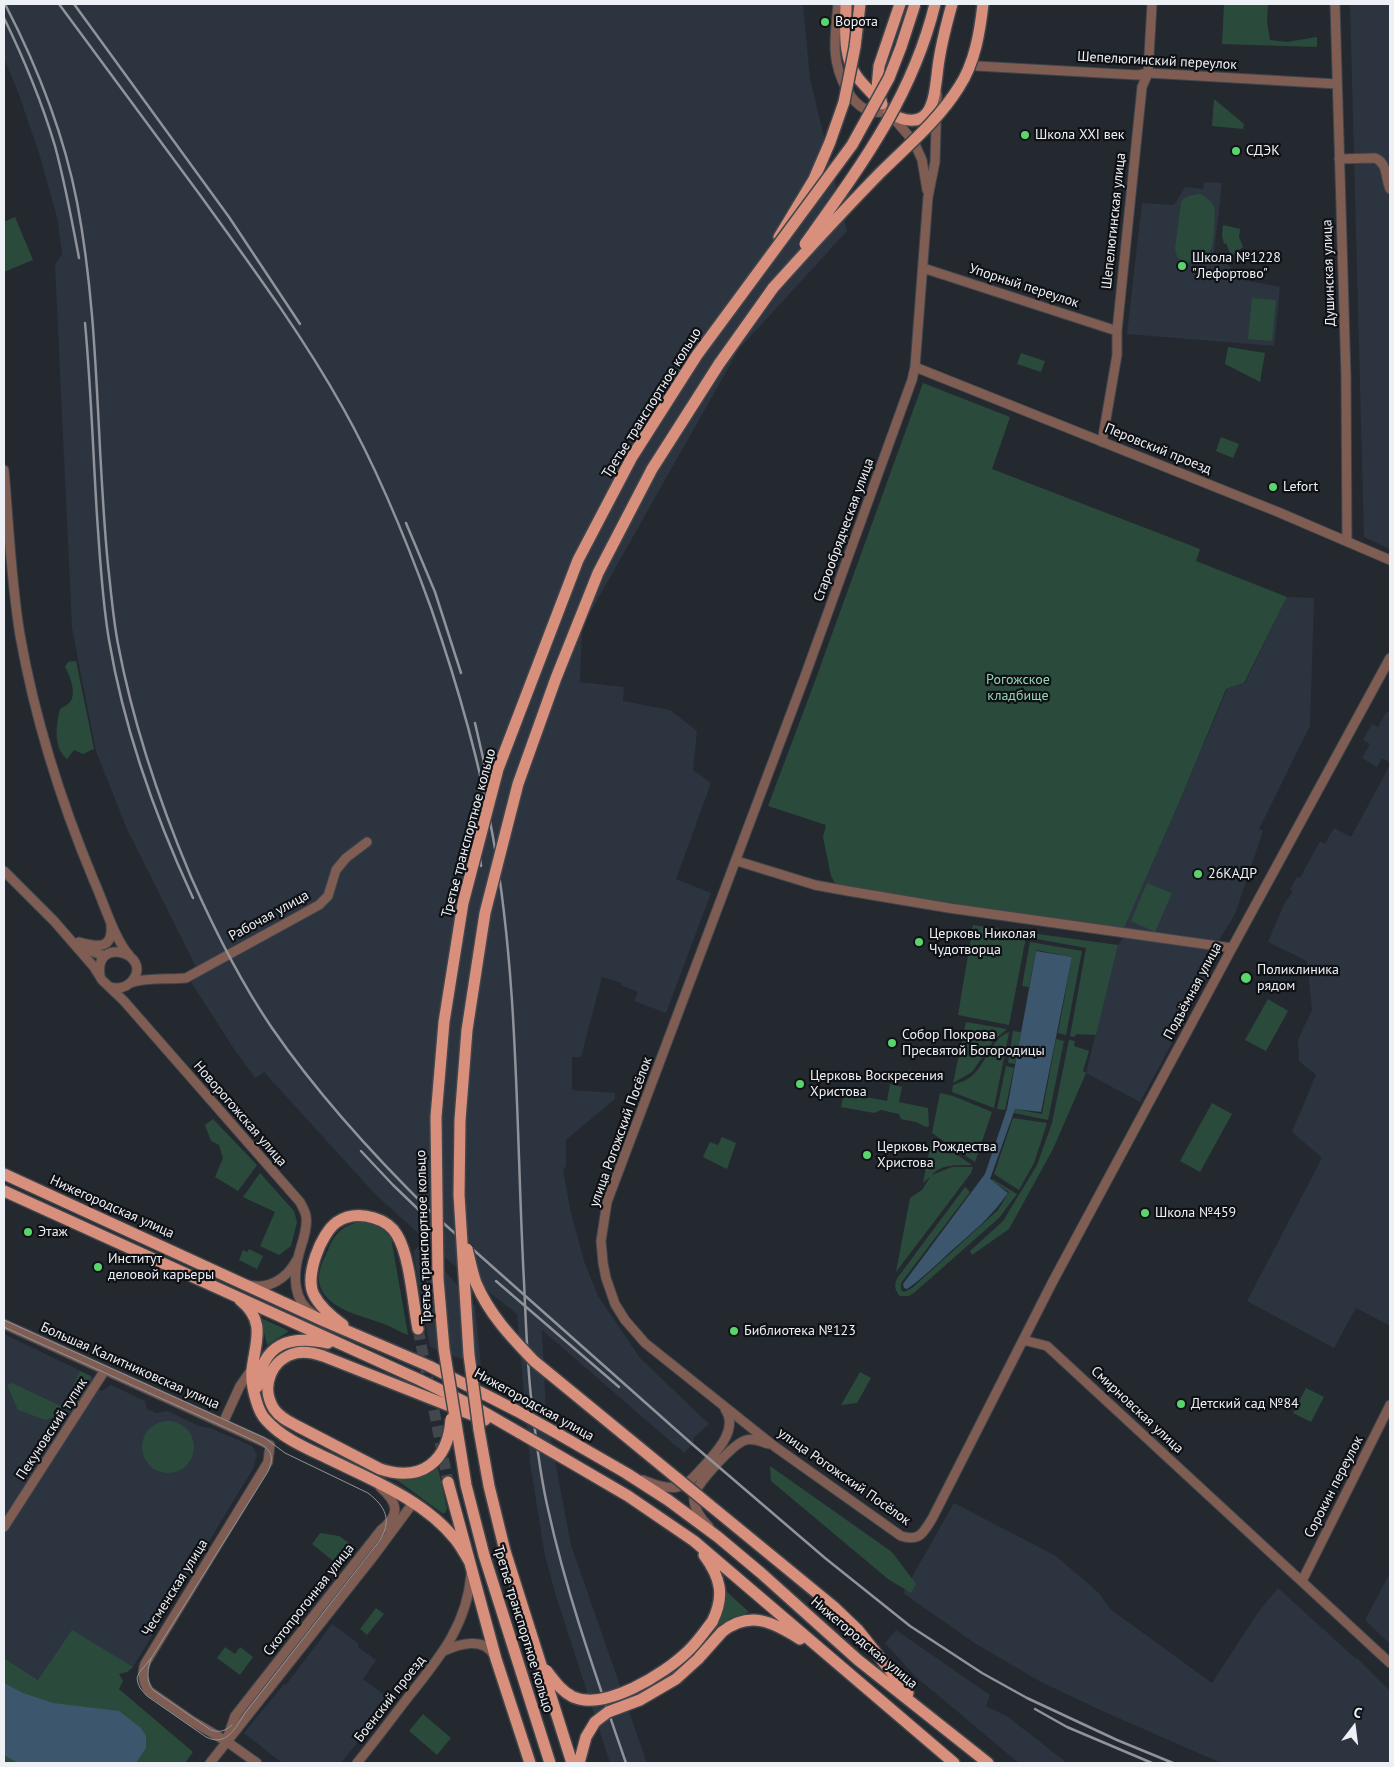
<!DOCTYPE html>
<html>
<head>
<meta charset="utf-8">
<style>
	body { margin:0 }
	#map { position:relative; width:1394px; height:1767px; overflow:hidden; background:#242930; font-family:"PT Sans",sans-serif }
	canvas { display:block }
	.frame { position:absolute; inset:0; border:5px solid #edf0f5; pointer-events:none }
	.north { position:absolute; left:1329px; top:1702px; width:50px; height:50px; -webkit-text-stroke:4px #0f1115; paint-order:stroke; rotate:15deg; font-size:14px; font-weight:700; line-height:20px; text-align:center; color:#edf0f5 }
	.north::after { content:''; display:block; margin:auto; width:18px; height:22px; background:#edf0f5; clip-path:polygon(50% 0,100% 100%,50% 72%,0 100%) }
</style>
</head>
<body>
<div id="map">
<canvas width="1394" height="1767"></canvas>
<div class="frame"></div>
<div class="north">С</div>
</div>
<script>
const context = document.querySelector('canvas').getContext('2d');
context.lineJoin = 'round';
function fill(path, color) { context.fillStyle = color; context.fill(path, 'evenodd'); }
function strokePath(path, color, width, dash) { context.strokeStyle = color; context.lineWidth = width; context.lineCap = dash ? 'butt' : 'round'; context.setLineDash(dash || []); context.stroke(path); }
function write(font, color, halo, rows, align = 'center') {
  context.font = font + ' "PT Sans",sans-serif'; context.lineWidth = 4.5; context.setLineDash([]); context.textBaseline = 'middle'; context.strokeStyle = halo; context.fillStyle = color; for (const [text, x, y, turn = 0] of rows) {
    context.save(); context.translate(x, y); context.rotate((+turn || 0) * Math.PI / 180); context.textAlign = isNaN(turn) ? turn : align; if (halo) context.strokeText(text, 0, 0); context.fillText(text, 0, 0); context.restore();
  }
}
fill(new Path2D(`
	M4,4H803L810,79L847,231L739,349L582,627L580,682L624,687L623,701L670,710L697,731L693,770L711,783L676,879L711,893L666,1013L634,1001L638,992L621,985L622,983L602,977L581,1057H572V1090L615,1093V1099L566,1140V1166L563,1170L571,1213L584,1261L598,1296L640,1358L709,1424L693,1438L694,1442L684,1453L542,1330L546,1413L571,1545L647,1763H610L556,1596L545,1556L530,1463L517,1314L449,1261L375,1194L264,1072L255,1078L232,1046L191,982L195,965L126,827L96,751L72,628L55,265L62,254L57,217L39,153L18,92L4,58Z
	M1350,4H1390V549L1364,537Z
	M1204,182L1222,183L1214,252L1244,280L1280,287L1274,346L1127,334L1142,203L1174,205L1185,187L1203,189Z
	M1287,597L1314,598L1310,726L1259,829L1263,831L1235,914L1219,940H1211L1124,928L1181,798L1227,689L1245,683Z
	M1387,711L1390,712V762L1382,758L1377,767L1362,758L1370,744L1363,740L1372,724L1378,727Z
	M1390,765V1326L1356,1308L1334,1348L1247,1301L1322,1158L1292,1132L1316,1075L1299,1061L1298,1040L1312,1010L1307,961L1268,942L1284,904L1293,891L1290,889L1297,877L1300,878L1320,841L1325,844L1334,828L1351,837Z
	M1125,935L1206,947L1218,957L1140,1102L1086,1073L1118,945Z
	M422,1244L475,1306L481,1366L430,1347L413,1251Z
	M4,1334L91,1376L93,1378L91,1386L102,1391L111,1385L145,1401L147,1409L156,1413L168,1411L199,1426L210,1428L252,1446L257,1455L253,1469L237,1495L133,1667L127,1672L119,1674L123,1681L38,1680L4,1658Z
	M954,1503L1056,1556L1099,1593L1110,1609L1212,1683L1259,1611L1278,1588L1356,1659L1357,1658L1390,1691V1763H1221L1098,1709L1041,1682L976,1644L903,1593Z
	M1390,1573V1644L1365,1620Z
	M332,1624L359,1644L358,1647L376,1660L363,1679L391,1700L341,1763H282L244,1733L284,1684L286,1685Z
	M896,1630L990,1695L986,1706L1008,1717L1067,1763H1019L915,1676L885,1643Z`), '#2c3440');
fill(new Path2D(`
	M1224,4H1268L1267,22L1270,40L1287,42L1317,37V47L1222,44Z
	M1214,99L1244,124L1243,129L1212,126Z
	M1200,194C1208,198 1213,202 1215,210C1213,231 1218,271 1186,262C1178,260 1176,256 1175,248L1181,202C1186,195 1192,195 1200,194Z
	M15,217L33,260L4,272V222Z
	M1223,225L1240,229L1239,237L1243,247L1231,256L1226,243L1224,244L1222,235Z
	M1252,298L1276,300L1272,341L1248,339Z
	M1228,347L1265,353L1260,382L1225,364Z
	M1021,353L1045,361L1041,372L1017,364Z
	M923,383L1010,417L992,469L1200,549L1196,561L1287,597L1244,683L1226,689L1181,798L1124,928L895,895L836,885L831,876L823,837L826,825L768,806L815,681Z
	M1221,437L1239,444L1233,458L1216,451Z
	M76,661L94,749L83,754L74,750L67,759C53,748 56,725 60,709C63,707 68,705 70,702C77,694 70,675 65,667L68,662Z
	M1147,883L1172,893L1155,932L1131,921Z
	M973,925L1118,945L1096,1035L1077,1034L1074,1037L1070,1036L1086,948L1026,937L1009,1025L958,1015Z
	M1030,942L1082,951L1066,1035L1058,1033L1072,957L1036,950L1029,987L1022,986Z
	M1268,999L1288,1011L1266,1051L1245,1040Z
	M966,1022L1007,1029L994,1040L972,1072L953,1083Z
	M1013,1031L1021,1032L1015,1064L1008,1063Z
	M1009,1032L994,1108L952,1092L953,1085C961,1082 968,1080 974,1074C987,1061 991,1039 1009,1032Z
	M1056,1039L1064,1041L1048,1120L1014,1113L1015,1109L1042,1114Z
	M1069,1040L1075,1041L1074,1046L1089,1051L1083,1071L1086,1073L1053,1149L1009,1229L972,1255L970,1251L1003,1221L1037,1165L1052,1123Z
	M1006,1066L1014,1068L1005,1110L997,1109Z
	M890,1084L902,1087L899,1102L928,1108L929,1126L926,1127L916,1122L901,1119L899,1114L881,1110L874,1113L841,1107L844,1093L887,1101Z
	M940,1093L953,1096L992,1112L975,1162L932,1133Z
	M1212,1103L1232,1114L1200,1172L1180,1161Z
	M1013,1118L1047,1123L1034,1163L1019,1190L994,1174Z
	M213,1119L257,1165L238,1191L215,1177L223,1158L219,1145L211,1141L205,1125Z
	M722,1137L736,1143L727,1169L703,1157L710,1142L718,1145Z
	M932,1138L972,1165C958,1166 942,1163 932,1175L952,1167H973L971,1173L896,1272L910,1198L922,1190L930,1177L923,1183Z
	M260,1173L294,1211L297,1222L291,1246L279,1255L260,1246L275,1212L243,1197Z
	M992,1179L1017,1194L999,1218L915,1292L909,1296H900C894,1290 894,1284 898,1277L965,1187L970,1192L901,1283V1290L904,1292L912,1288L998,1210L1009,1192L991,1180Z
	M364,1221C376,1224 383,1229 391,1237L408,1335C400,1332 392,1327 384,1324C363,1316 328,1310 320,1286C316,1274 323,1261 328,1250C335,1232 345,1224 364,1221Z
	M249,1249L263,1256L257,1269L239,1260L243,1250L247,1252Z
	M263,1319L287,1330L288,1332L267,1345L261,1320Z
	M80,1371L91,1376C86,1398 81,1404 59,1412L58,1416L45,1420L18,1410L7,1385L12,1383L63,1407Z
	M860,1372L871,1378L857,1403L841,1405Z
	M1306,1388L1324,1397L1311,1422L1293,1413Z
	M142 1447a26 26 0 1 1 52 0a26 26 0 1 1-52 0Z
	M770,1466L892,1552L916,1584L911,1593L888,1579L771,1481Z
	M438,1468L447,1509L445,1513H442L397,1480V1474C412,1476 424,1476 438,1468Z
	M320,1533L339,1536L352,1545L337,1564L312,1544Z
	M727,1592L749,1612L729,1619L718,1626L717,1622L725,1605L726,1593Z
	M376,1608L384,1614L367,1635L360,1629Z
	M72,1630L133,1667L127,1672L119,1674L123,1681L119,1689L193,1752L185,1763H4V1658L38,1680Z
	M225,1647L235,1654L240,1647L253,1657L240,1675L217,1658Z
	M423,1714L451,1738L437,1755L409,1731Z`), '#2a4a3c');
fill(new Path2D(`
	M1036,951L1072,957L1041,1112L1015,1109L990,1179L1008,1193C992,1216 972,1233 951,1251C937,1264 923,1278 907,1289L904,1288L903,1284L985,1174L1007,1109Z
	M4,1683L23,1693L53,1703L119,1711L141,1728L146,1736V1748L136,1763H18L4,1755Z`), '#3c566d');
strokePath(new Path2D(`
	M418,1329L448,1482`), '#42474e', 11, [11, 5.5]);
const minor = new Path2D(`
	M838,4C835,37 830,60 847,90C851,97 857,105 865,109C872,112 881,114 887,110
	M1335,4L1346,377L1347,541
	M977,66L1138,75L1148,73L1337,84
	M937,94L935,162L928,197L915,367L912,380L805,676L607,1202L601,1241L603,1263L606,1278L615,1304L625,1320L645,1343L774,1446L901,1536C920,1542 924,1532 933,1517L1052,1283L1232,948L1390,658
	M890,114L914,142L922,160L927,190
	M1339,159L1375,158C1388,163 1385,178 1390,189
	M923,268L1117,331
	M915,367L1278,512L1390,560
	M1102,442L1117,355V331L1142,87L1148,73L1152,4
	M4,470C9,525 11,581 20,635C35,720 61,802 94,881C104,903 114,938 129,955
	M737,861L815,885L848,891L949,908L1232,948
	M4,871L54,921L94,967L102,980L124,1001L300,1202C302,1206 305,1211 306,1216C308,1229 302,1242 299,1254C293,1275 293,1301 313,1314
	M79,942C98,947 113,950 111,925
	M82,945L88,950L105,956
	M100,975C94,935 154,954 132,981C126,988 118,989 110,987
	M130,983C148,977 167,980 186,978L319,905L328,896L336,870L346,858L367,842
	M249,1285C269,1290 287,1278 296,1261
	M4,1324L270,1445L268,1462L146,1662C141,1671 143,1683 149,1691L192,1721L226,1741L257,1763
	M1023,1340L1047,1346L1390,1663
	M223,1423L240,1386L252,1369
	M643,1480C653,1484 665,1489 677,1487C689,1485 696,1474 704,1466C717,1451 739,1429 725,1409
	M4,1527L105,1370
	M709,1527C701,1519 693,1508 694,1496C696,1484 734,1443 746,1440C754,1438 761,1442 769,1444
	M1302,1581L1390,1405
	M444,1651C459,1644 483,1637 493,1654
	M228,1736L235,1716L381,1530C401,1514 398,1503 380,1487
	M210,1763L373,1557L413,1503
	M357,1763C375,1741 392,1718 409,1696C440,1657 467,1625 471,1574`);
const major = new Path2D(`
	M846,4C846,28 842,57 858,78C865,87 874,95 882,104
	M881,100L877,88L879,66L900,4
	M889,113C937,139 934,90 939,60C942,41 947,22 952,4
	M779,237L814,179L830,142L844,102
	M719,364L773,288
	M4,1174L324,1321L429,1366L517,1411
	M4,1191L420,1380L475,1407L520,1433
	M240,1300C267,1322 255,1342 252,1370C251,1380 253,1390 256,1400C258,1407 261,1415 266,1420C282,1438 306,1448 327,1458C370,1479 424,1500 455,1539C460,1545 465,1554 469,1561
	M343,1325C332,1317 320,1307 314,1295C304,1277 321,1233 337,1222C349,1214 361,1214 374,1218C384,1221 392,1226 397,1235C410,1256 413,1304 418,1329
	M257,1387C263,1343 289,1335 328,1343
	M299,1427C290,1422 280,1418 274,1409C260,1387 271,1359 296,1353C305,1351 314,1353 323,1356L485,1420
	M560,1435L626,1473L668,1500L718,1537L761,1573L858,1660L988,1763
	M563,1458L628,1496L694,1541L954,1763
	M448,1482L496,1659L530,1763
	M704,1555C721,1578 725,1596 712,1622
	M834,1607L858,1630L908,1693
	M722,1632C750,1610 773,1622 800,1639`);
strokePath(minor, '#40454c', 11);
strokePath(major, '#40454c', 14);
strokePath(minor, '#805d53', 9);
strokePath(major, '#d8907c', 11);
strokePath(new Path2D(`
	M4,1320L265,1438L285,1453L368,1493C386,1507 392,1520 380,1540L245,1713C235,1729 226,1747 206,1737L147,1696L140,1688L138,1683L137,1678L139,1673L152,1657L267,1473C280,1449 262,1445 244,1436L4,1327
	M151,1658C148,1669 145,1680 153,1690L211,1730C219,1733 226,1731 232,1725`), '#909399', 1);
strokePath(new Path2D(`
	M5,4C36,64 64,135 77,202C100,322 96,444 108,565C111,591 113,618 118,644C133,724 159,801 191,877C214,929 240,981 272,1028C319,1096 374,1156 432,1213L692,1444L825,1558L910,1626L982,1673L1027,1698L1117,1740L1173,1763
	M59,4C106,68 153,131 200,195C250,264 301,333 343,408C379,472 406,539 431,608C457,683 479,759 493,837C519,983 516,1134 524,1282C526,1323 527,1365 532,1406C536,1440 540,1475 548,1509C567,1596 597,1679 626,1763
	M74,4L229,217L300,324
	M4,18C23,57 43,106 55,146C65,183 72,221 79,258
	M85,323C91,387 93,452 97,516C100,557 102,599 109,640C124,729 155,816 193,898
	M406,523L435,592L461,673
	M475,723L489,784
	M474,807L481,866
	M361,1151L393,1185L419,1210
	M496,1281L619,1387
	M1035,1709L1067,1727L1152,1763`), '#909399', 2.5);
const majorBridge = new Path2D(`
	M844,102L855,47L860,4
	M805,244C860,167 912,98 935,4
	M773,288C808,249 843,211 879,174C907,146 938,121 959,87C975,63 980,31 983,4
	M467,1249C470,1260 472,1272 476,1283C489,1314 511,1337 534,1361L834,1607
	M517,1411L560,1435
	M299,1427L380,1469C422,1483 448,1461 451,1419
	M520,1433L563,1458
	M546,1670C554,1680 561,1691 573,1697C605,1711 664,1674 687,1652C697,1643 704,1632 712,1622
	M550,1763L484,1555L466,1485L444,1349L438,1279L436,1117L444,1022L463,903L498,769L578,560L632,457L697,355L852,145L889,78L901,47L915,4
	M572,1763L505,1551L489,1486L479,1430L469,1355L459,1195L460,1120L467,1030L485,913L518,784L556,678L598,573L652,469L719,364
	M579,1763L586,1737L595,1722L608,1712L640,1700L676,1679L698,1659L722,1632`);
strokePath(majorBridge, '#40454c', 14, []);
strokePath(majorBridge, '#d8907c', 11);
for (const [x, y, r, color] of [
	[825,22,5,"#5ad56e"],
	[1025,135,5,"#5ad56e"],
	[1236,151,5,"#5ad56e"],
	[1182,266,5,"#5ad56e"],
	[1273,487,5,"#5ad56e"],
	[1198,874,5,"#5ad56e"],
	[919,942,5,"#5ad56e"],
	[1246,978,6,"#5ad56e"],
	[892,1043,5,"#5ad56e"],
	[800,1084,5,"#5ad56e"],
	[867,1155,5,"#5ad56e"],
	[1145,1213,5,"#5ad56e"],
	[28,1232,5,"#5ad56e"],
	[98,1267,5,"#5ad56e"],
	[734,1331,5,"#5ad56e"],
	[1181,1404,5,"#5ad56e"]
]) { const dot = new Path2D(); dot.arc(x, y, r, 0, 2 * Math.PI); context.fillStyle = color; context.fill(dot); strokePath(dot, '#0f1115', 2); }
write('14px', '#edf0f5', '#0f1115', [
	["Ворота",835,22],
	["Школа XXI век",1035,135],
	["СДЭК",1246,151],
	["Школа №1228",1192,258],
	["\"Лефортово\"",1192,274],
	["Lefort",1283,487],
	["26КАДР",1208,874],
	["Церковь Николая",929,934],
	["Чудотворца",929,950],
	["Поликлиника",1257,970],
	["рядом",1257,986],
	["Собор Покрова",902,1035],
	["Пресвятой Богородицы",902,1051],
	["Церковь Воскресения",810,1076],
	["Христова",810,1092],
	["Церковь Рождества",877,1147],
	["Христова",877,1163],
	["Школа №459",1155,1213],
	["Этаж",38,1232],
	["Институт",108,1259],
	["деловой карьеры",108,1275],
	["Библиотека №123",744,1331],
	["Детский сад №84",1191,1404]
], 'left');
write('14px', '#edf0f5', '#0f1115', [
	["Шепелюгинский переулок",1157,61,3],
	["Шепелюгинская улица",1114,221,-84],
	["Душинская улица",1329,273,-92],
	["Упорный переулок",1024,286,18],
	["Третье транспортное кольцо",652,403,-58],
	["Перовский проезд",1158,449,22],
	["Старообрядческая улица",844,530,-70],
	["Третье транспортное кольцо",469,833,-75],
	["Рабочая улица",269,916,-29],
	["Подъёмная улица",1193,991,-62],
	["Новорогожская улица",240,1114,49],
	["улица Рогожский Посёлок",621,1132,-70],
	["Нижегородская улица",112,1207,24],
	["Третье транспортное кольцо",424,1237,-92],
	["Большая Калитниковская улица",130,1366,24],
	["Нижегородская улица",534,1405,29],
	["Смирновская улица",1137,1410,43],
	["Пекуновский тупик",52,1429,-57],
	["улица Рогожский Посёлок",844,1477,35],
	["Сорокин переулок",1334,1487,-63],
	["Чесменская улица",175,1588,-58],
	["Скотопрогонная улица",309,1600,-52],
	["Третье транспортное кольцо",523,1629,73],
	["Нижегородская улица",864,1643,40],
	["Боенский проезд",390,1699,-52]
]);
write('14px', '#93d5b6', '#0f1115', [
	["Рогожское",1018,680],
	["кладбище",1018,696]
]);
</script>
</body>
</html>
